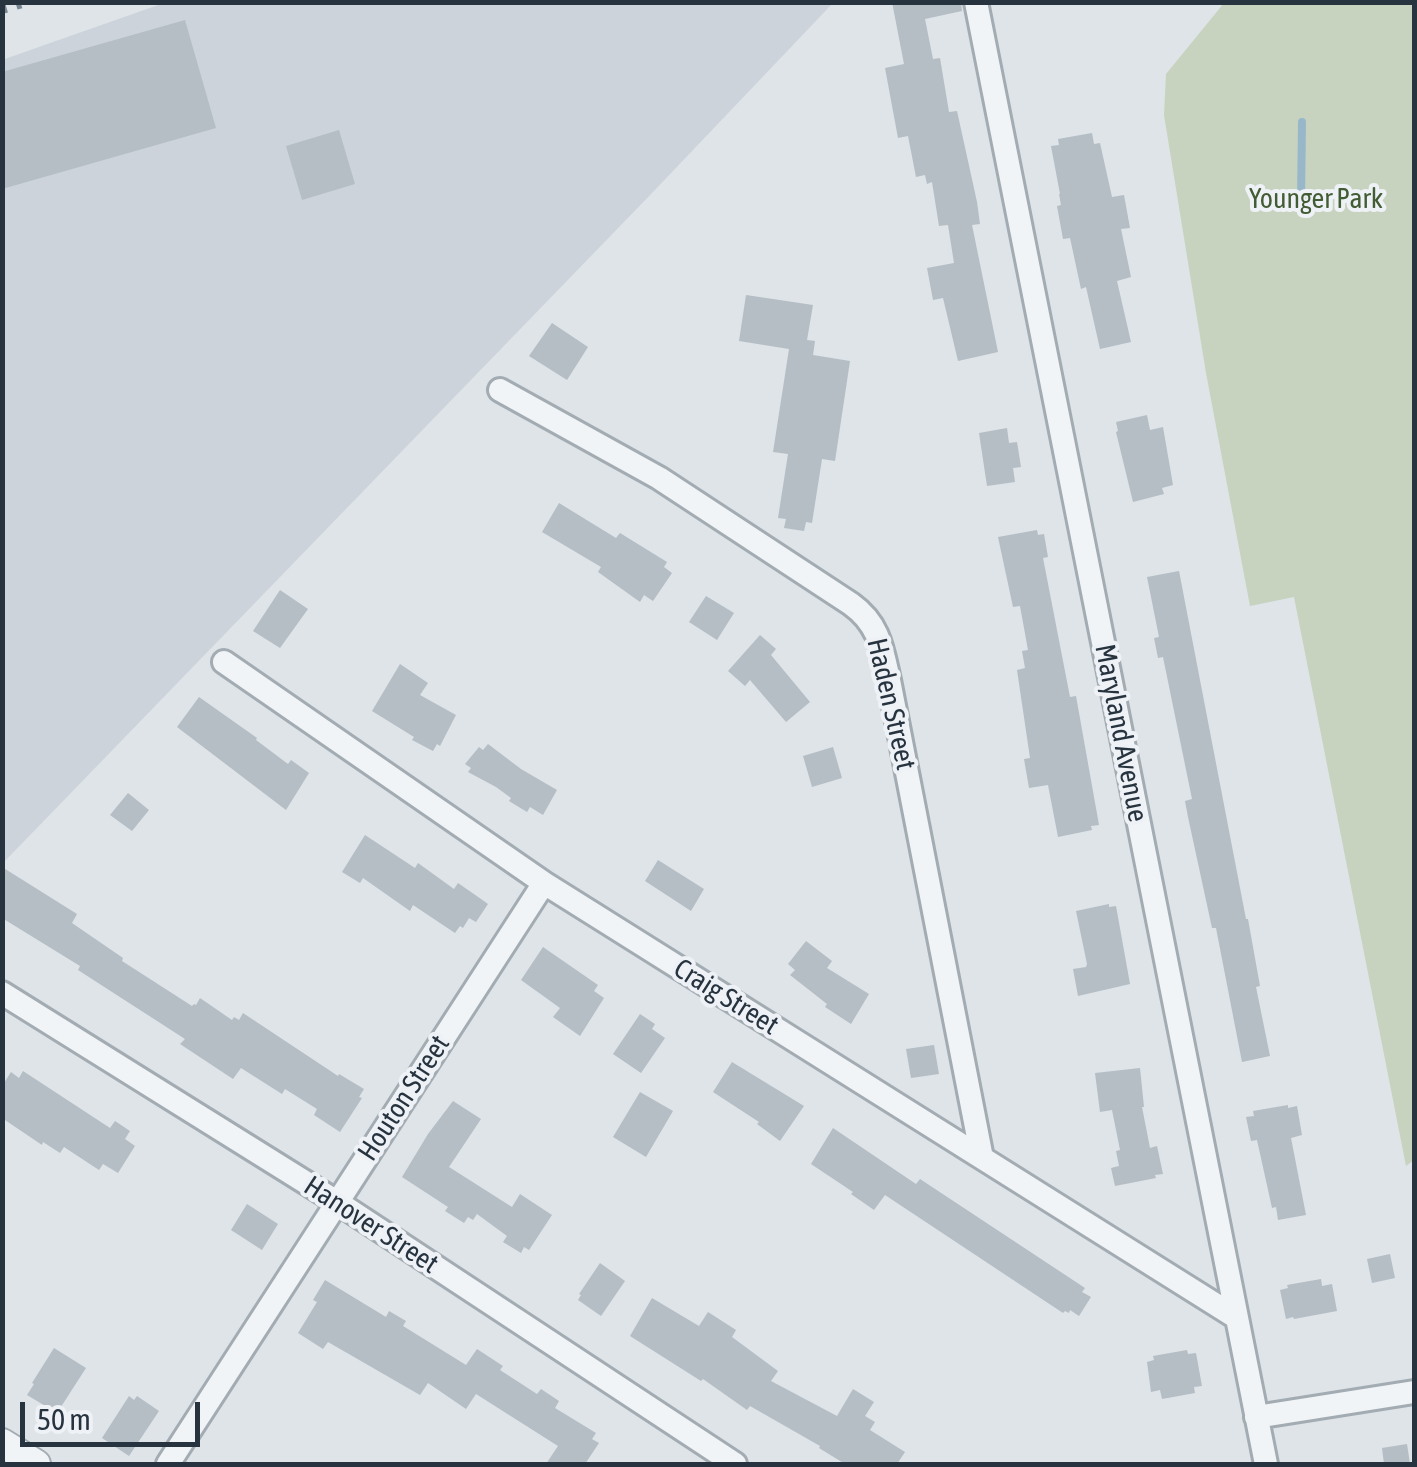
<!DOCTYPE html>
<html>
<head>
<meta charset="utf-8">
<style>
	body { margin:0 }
	#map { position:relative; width:1417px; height:1467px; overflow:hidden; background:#dee4e8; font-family:"Asap Condensed",sans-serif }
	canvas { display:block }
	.frame { position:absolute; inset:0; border:5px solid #273440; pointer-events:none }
	.scale { position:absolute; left:20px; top:1402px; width:180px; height:45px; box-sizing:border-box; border:5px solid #273440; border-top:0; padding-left:12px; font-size:30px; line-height:35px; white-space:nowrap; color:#273440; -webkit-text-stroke:8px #eef2f6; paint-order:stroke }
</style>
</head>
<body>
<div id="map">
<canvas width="1417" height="1467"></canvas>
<div class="frame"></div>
<div class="scale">50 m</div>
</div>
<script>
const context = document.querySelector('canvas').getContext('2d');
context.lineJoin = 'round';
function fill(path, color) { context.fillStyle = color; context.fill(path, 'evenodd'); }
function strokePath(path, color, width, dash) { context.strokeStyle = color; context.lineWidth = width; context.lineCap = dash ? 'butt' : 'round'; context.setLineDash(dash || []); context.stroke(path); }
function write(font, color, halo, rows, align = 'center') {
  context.font = font + ' "Asap Condensed",sans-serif'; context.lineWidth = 8; context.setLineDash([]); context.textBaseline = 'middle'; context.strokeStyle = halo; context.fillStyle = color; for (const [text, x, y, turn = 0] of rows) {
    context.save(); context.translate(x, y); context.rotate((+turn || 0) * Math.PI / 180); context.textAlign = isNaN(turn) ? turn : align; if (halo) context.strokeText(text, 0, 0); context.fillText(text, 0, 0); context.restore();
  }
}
fill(new Path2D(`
	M164,3H833L653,192L3,863L2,60Z`), '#ccd3da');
fill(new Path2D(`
	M1224,3H1414V1160L1406,1166L1294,597L1250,606L1206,373L1164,115L1166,74Z`), '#c7d3bf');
strokePath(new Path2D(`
	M1301,202L1302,122`), '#98b8ca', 8);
fill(new Path2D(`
	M892,2H961L962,11L925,19L933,59L940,58L949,112L957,111L977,202L980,224L972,225L998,352L958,361L943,298L933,300L927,268L954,263L948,225L939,226L932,182L927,184L925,175L916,177L908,136L898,138L885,68L904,64Z
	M185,20L216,128L2,189V72Z
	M339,130L355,184L302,200L286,146Z
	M1092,133L1094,144L1100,143L1112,197L1124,195L1130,228L1121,229L1131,277L1117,281L1131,342L1100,349L1086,287L1081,289L1070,238L1063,239L1057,206L1061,205L1059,194H1060L1051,146L1059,145L1058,139Z
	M746,295L813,305L807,340L815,341L813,355L850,361L835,461L822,459L812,523L806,522L804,531L784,528L786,519L778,518L788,454L773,452L789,349L739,341Z
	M552,323L588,347L567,380L529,356Z
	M1147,415L1150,430L1163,427L1173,485L1162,488L1164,494L1133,502L1116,432L1118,431L1116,422Z
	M1007,428L1009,443L1017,442L1021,467L1013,468L1015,482L987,486L979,433Z
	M559,503L616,538L620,533L667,562L664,567L672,573L653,601L644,595L640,602L598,572L601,567L542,532Z
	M1037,530L1038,535L1044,534L1048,557L1043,558L1070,697L1076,696L1099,825L1091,826L1092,830L1058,837L1048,785L1029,788L1024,759L1030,758L1017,670L1025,668L1022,651L1028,650L1020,606L1013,607L998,537Z
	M1179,571L1246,919H1248L1260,986L1256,987L1270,1056L1242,1062L1216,928H1212L1188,817L1185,801L1192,799L1163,657L1158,658L1154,638L1159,637L1147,577Z
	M280,590L308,609L280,648L253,631Z
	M706,596L734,613L717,640L689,622Z
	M760,635L776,649L771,655L810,702L786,722L750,680L745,686L728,671Z
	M400,664L428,683L420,695L456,715L440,746L437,744L433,751L412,740L414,737L372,711Z
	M199,697L257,738L256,740L288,764L291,760L309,773L286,810L177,727Z
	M488,744L521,769L557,790L543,815L530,807L527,812L509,801L511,798L496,787L468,772L471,768L465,764L479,747L483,750Z
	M833,747L842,778L812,787L803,756Z
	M128,793L149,810L132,831L110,815Z
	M365,835L415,868L418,863L454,889L458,883L481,899L488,904L476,922L469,918L463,928L460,926L455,933L413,905L410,911L363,878L360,883L342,872Z
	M658,860L704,889L691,911L645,881Z
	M2,867L77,914L72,923L123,958L122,961L192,1006L194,1004L196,1005L200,998L232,1020L234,1017L239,1020L243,1013L338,1076L339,1074L364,1089L359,1097L362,1098L340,1132L314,1115L317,1109L285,1089L282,1094L241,1068L233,1079L180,1044L185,1039L78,970L80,966L2,918Z
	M1109,904V907L1116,906L1130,984L1078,996L1073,969L1086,967L1087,964L1076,911Z
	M806,941L832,961L827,968L869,994L851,1024L825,1007L827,1004L790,975L795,970L788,964Z
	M543,947L598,985L594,991L604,998L580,1036L553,1017L560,1008L521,980Z
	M640,1014L655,1024L652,1029L665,1038L641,1073L613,1054Z
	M934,1045L939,1074L911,1078L906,1049Z
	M732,1062L804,1106L780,1141L757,1124L759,1122L713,1092Z
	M1140,1068L1144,1107H1142L1150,1148L1157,1146L1163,1174L1155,1175L1156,1178L1115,1186L1111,1168L1119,1166L1116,1151L1120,1150L1112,1110L1100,1112L1095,1073Z
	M23,1071L110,1128L115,1121L130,1131L125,1139L135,1146L118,1173L103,1164L99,1170L64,1147L60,1153L43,1142L42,1145L2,1118V1086L11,1072L19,1078Z
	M640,1092L673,1111L646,1157L613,1137Z
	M453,1101L481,1119L449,1167L512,1207L520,1194L552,1215L529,1250L524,1247L521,1253L503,1242L507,1236L477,1214L473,1220L468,1217L464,1223L445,1211L448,1207L402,1177L428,1134Z
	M1288,1105V1108L1297,1106L1302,1135L1291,1138L1306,1215L1278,1220L1276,1207L1272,1208L1257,1140L1251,1141L1246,1117L1254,1116L1253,1111Z
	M833,1128L916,1184L920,1179L1085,1288L1082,1292L1091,1297L1079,1316L1070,1310L1069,1313L1065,1311L1063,1313L885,1195L874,1210L851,1194L853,1192L811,1164Z
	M247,1204L278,1224L262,1250L231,1230Z
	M1390,1254L1395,1278L1372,1283L1367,1259Z
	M600,1263L625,1281L601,1316L578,1300L581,1295L579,1294Z
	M1321,1279L1322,1286L1332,1284L1337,1311L1294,1319L1293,1317L1286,1319L1280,1290L1288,1288L1287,1285Z
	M325,1280L386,1317L389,1311L406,1321L403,1326L466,1365L477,1349L503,1366L500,1370L537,1394L541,1389L559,1401L555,1408L596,1433L592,1439L599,1443L585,1464H546L558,1446L476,1394L466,1409L428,1383L420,1395L328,1342L323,1349L298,1333L317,1302L313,1300Z
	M652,1298L699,1326L708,1312L736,1330L732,1337L778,1371L771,1381L837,1416L853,1389L874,1402L865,1416L875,1422L870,1430L905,1452L897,1464H845L819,1448L820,1446L750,1406L747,1410L703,1379L701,1381L630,1336Z
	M54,1348L86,1368L57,1413L27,1395L34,1384L32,1383Z
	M1187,1350L1188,1354L1196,1353L1202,1386L1194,1387L1195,1393L1162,1399L1160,1390L1151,1392L1147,1362L1154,1360L1153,1356Z
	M129,1396L134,1400L137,1396L159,1411L129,1456L102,1438Z
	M1407,1444L1410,1464H1384L1382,1448Z`), '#b5bec5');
const minor = new Path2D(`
	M976,2L1266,1464
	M500,390L659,478L851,604C879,624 882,648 889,680L982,1158
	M224,662L544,883L1237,1318
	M2,993L337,1202L735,1464
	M1256,1417L1414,1392
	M168,1464L544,883`);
const tertiary = new Path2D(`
	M2,1443L36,1464`);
strokePath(minor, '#a3acb2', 28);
strokePath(tertiary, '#a3acb2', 32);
strokePath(minor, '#f1f4f6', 22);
strokePath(tertiary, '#f1f4f6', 28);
strokePath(new Path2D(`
	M2,10L29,2`), '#778692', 8, [5, 10]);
write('28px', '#425c34', '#eef2f6', [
	["Younger Park",1316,199]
]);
write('28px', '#273440', '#eef2f6', [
	["Haden Street",891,704,77],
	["Maryland Avenue",1121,733,79],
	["Craig Street",726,997,32],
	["Houton Street",404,1098,-57],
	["Hanover Street",371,1225,33]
]);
</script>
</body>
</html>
